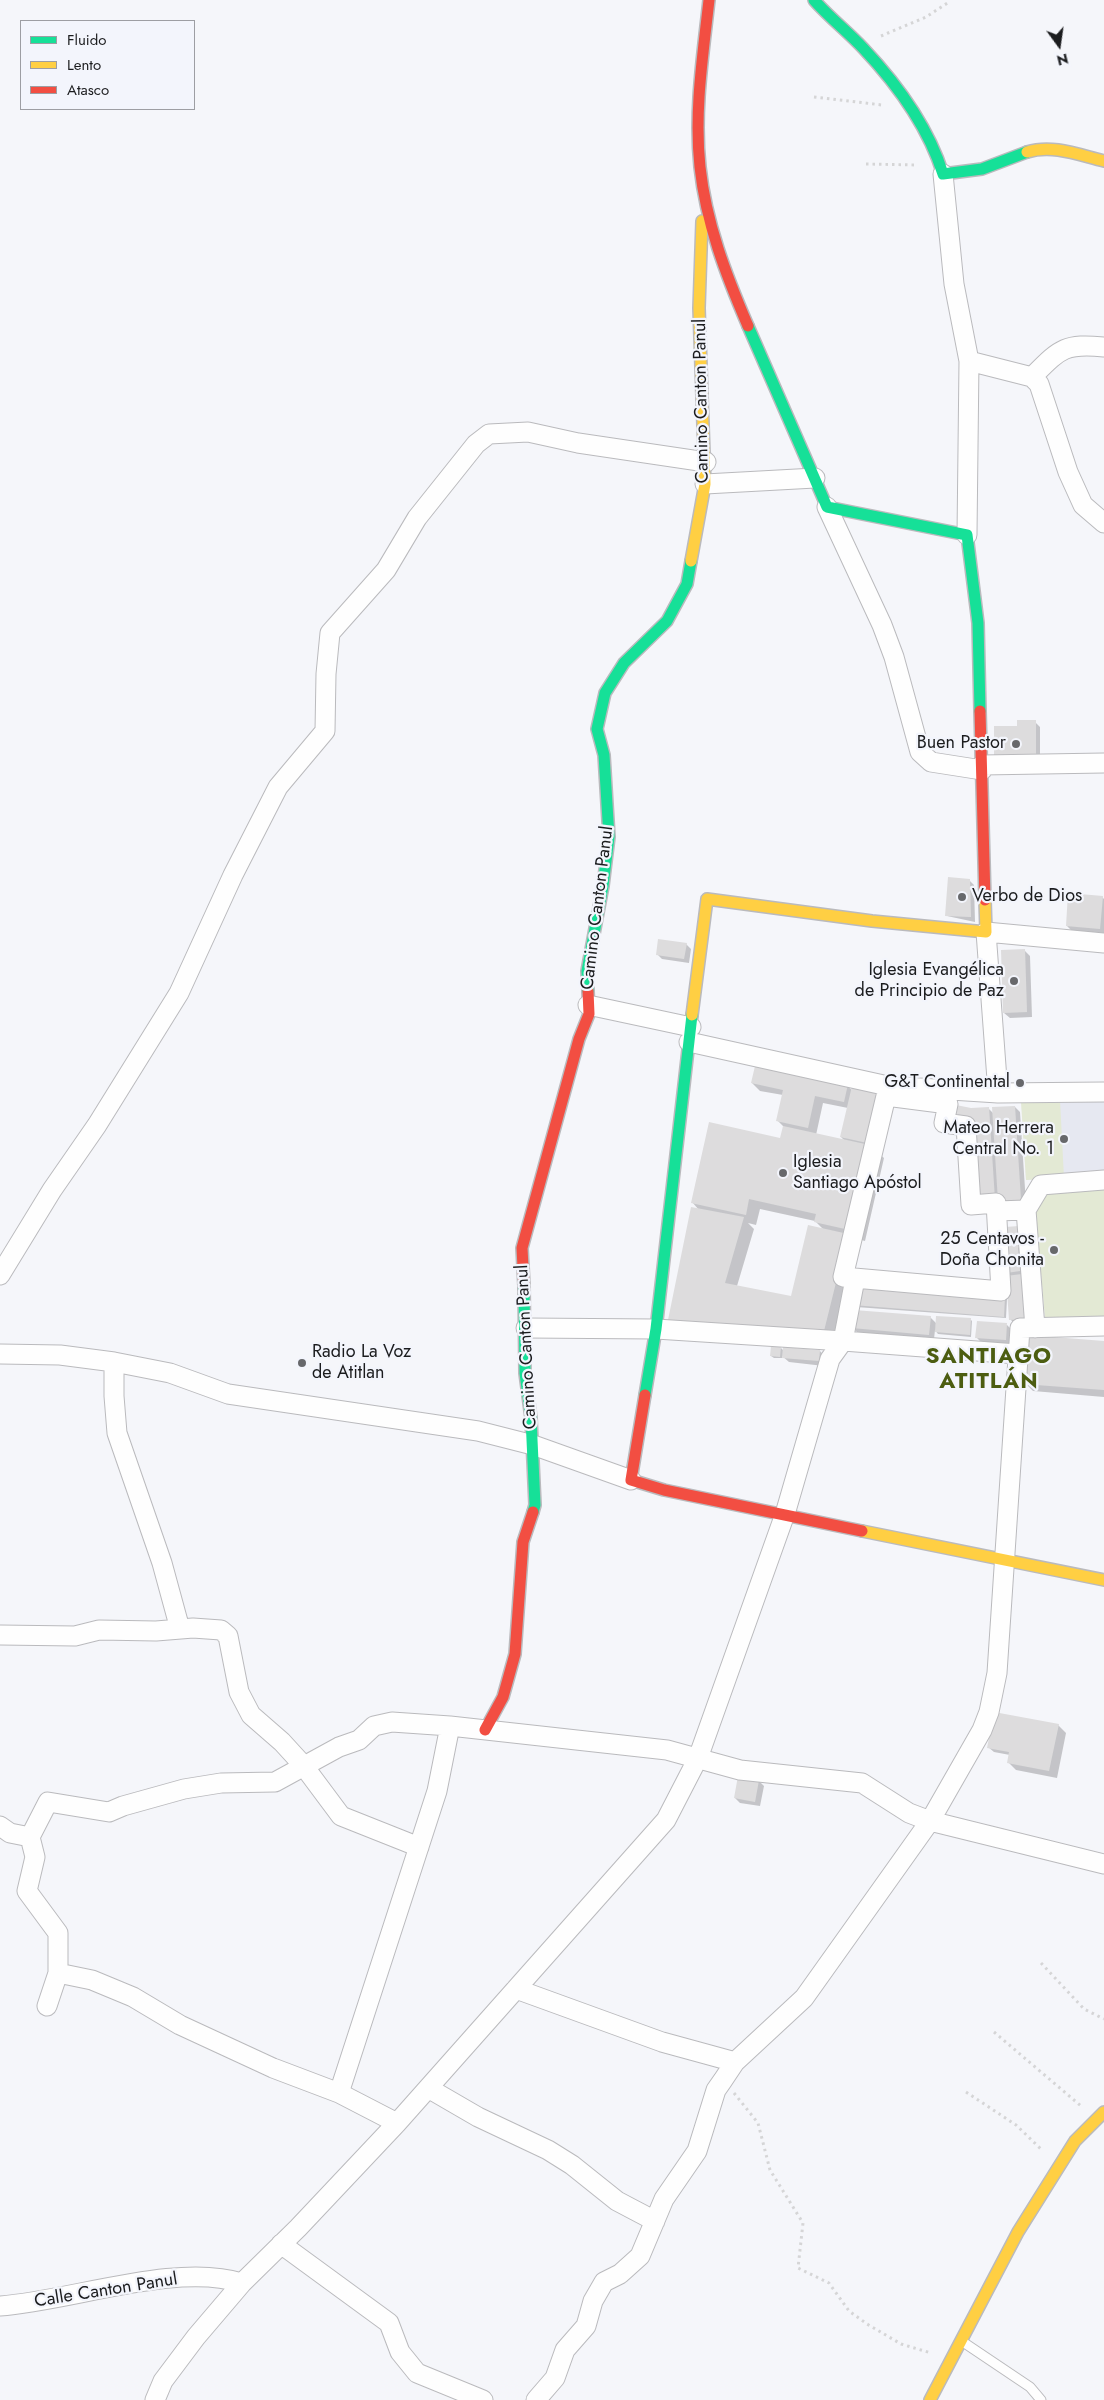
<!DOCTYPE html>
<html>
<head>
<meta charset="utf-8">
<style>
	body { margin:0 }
	#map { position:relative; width:1104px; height:2400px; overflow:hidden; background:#f5f6fa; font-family:Jost,sans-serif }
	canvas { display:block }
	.legend { position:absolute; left:20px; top:20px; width:175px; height:90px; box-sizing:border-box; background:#f3f5fc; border:1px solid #9d9ea3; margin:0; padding:6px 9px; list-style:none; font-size:15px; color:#1b1c1e }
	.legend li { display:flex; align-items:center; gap:10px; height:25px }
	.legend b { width:25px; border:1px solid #9d9ea3 }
	.north { position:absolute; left:1034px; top:20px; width:50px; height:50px; -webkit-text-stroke:4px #f3f5fc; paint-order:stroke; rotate:166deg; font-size:14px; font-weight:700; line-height:20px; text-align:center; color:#1b1c1e }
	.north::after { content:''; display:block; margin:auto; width:18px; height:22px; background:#1b1c1e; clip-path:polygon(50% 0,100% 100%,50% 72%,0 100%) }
</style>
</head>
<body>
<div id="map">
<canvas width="1104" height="2400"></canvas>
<ul class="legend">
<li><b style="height:6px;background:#16e098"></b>Fluido</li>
<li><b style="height:6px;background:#ffcf43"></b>Lento</li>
<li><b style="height:6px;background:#f24e42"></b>Atasco</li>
</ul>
<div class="north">N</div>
</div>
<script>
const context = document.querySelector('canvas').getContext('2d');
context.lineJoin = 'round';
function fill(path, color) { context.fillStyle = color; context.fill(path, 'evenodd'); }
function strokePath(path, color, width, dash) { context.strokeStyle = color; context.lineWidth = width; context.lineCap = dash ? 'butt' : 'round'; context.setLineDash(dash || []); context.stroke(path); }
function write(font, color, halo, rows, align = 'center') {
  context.font = font + ' Jost,sans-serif'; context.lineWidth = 4.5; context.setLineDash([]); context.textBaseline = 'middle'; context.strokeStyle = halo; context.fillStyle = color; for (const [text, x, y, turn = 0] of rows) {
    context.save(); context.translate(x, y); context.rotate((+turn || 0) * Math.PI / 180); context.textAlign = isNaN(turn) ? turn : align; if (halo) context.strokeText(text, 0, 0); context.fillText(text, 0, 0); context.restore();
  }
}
fill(new Path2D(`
	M1104,1094V1176L1026,1180L1021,1096Z`), '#e6e8f1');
fill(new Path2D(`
	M1060,1100L1064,1178L1026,1180L1021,1102Z
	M1104,1187V1316L1045,1319L1035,1204L1046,1191Z`), '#e3e9d4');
fill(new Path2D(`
	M1035,722L1040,727V760L1000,759L995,754L1018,728Z
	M969,880L974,885L975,922L947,916Z
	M1102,897L1104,899V933L1072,931L1067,926Z
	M686,944L691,949L689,963L662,959L657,954Z
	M1025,951L1030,956L1032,1017L1010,1018L1004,1013Z
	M752,1083L847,1086L852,1090L873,1148L884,1158L865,1241L849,1237L858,1246L835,1341L680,1330L669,1320L699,1210L692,1202L781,1139L784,1127L777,1120L783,1095L760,1091ZM823,1103L848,1108L841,1137L846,1142L816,1135ZM760,1209L815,1221L824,1230L792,1298L737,1286L754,1229L748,1223L756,1225Z
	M1015,1107L1020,1112L1026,1204L986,1208L971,1109L988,1108L994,1114Z
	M1006,1228L1021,1240L1009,1241L1007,1239Z
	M1017,1246L1022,1251L1027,1281L1015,1324L1010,1319L1011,1276L1007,1272Z
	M1005,1297L1007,1299L1006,1318L856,1307L854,1305Z
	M930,1317L937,1324L970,1319L972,1321L971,1337L938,1334L935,1330L934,1339L858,1333L853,1328Z
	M978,1322L1007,1325L1012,1330L1011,1345L981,1342L976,1337Z
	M1104,1342V1397L1033,1391L1025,1383Z
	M781,1348L784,1351H820L825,1357L824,1366L789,1362L782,1356V1358H774L771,1356Z
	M1058,1725L1066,1733L1057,1778L1016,1770L1008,1762L1010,1755L994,1752L988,1747Z
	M759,1781L764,1786L760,1806L740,1803L735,1798Z`), '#0003');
fill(new Path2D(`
	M1017,720H1036V755H994V726H1017Z
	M948,877L970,879L971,917L945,916Z
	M1068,893L1103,896L1100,929L1066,926Z
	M658,939L687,943L684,959L656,955Z
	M1025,949L1027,1012L1003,1013L1001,950Z
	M755,1066L848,1084L844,1102L815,1096L808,1128L776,1121L783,1090L751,1083Z
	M852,1086L883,1093L872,1144L840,1137Z
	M951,1104L971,1108L989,1107L995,1200L977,1201L971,1124L948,1120Z
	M1015,1106L1021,1200L998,1201L992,1107Z
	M709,1122L780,1138L783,1126L874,1146L854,1231L814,1222L816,1214L749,1199L746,1215L691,1203Z
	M691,1207L744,1217L725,1283L791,1296L808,1225L848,1234L824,1331L668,1320Z
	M1019,1226L1020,1239H1005V1227Z
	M1018,1245L1020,1271L1006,1273L1003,1246Z
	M1022,1274L1025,1319L1009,1320L1006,1276Z
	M855,1284L1005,1296L1004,1317L853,1305Z
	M854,1310L931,1316L929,1335L852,1328Z
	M936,1316L971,1318L970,1335L935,1332Z
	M977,1321L1007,1323L1006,1340L975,1338Z
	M1028,1335L1104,1341V1390L1023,1384Z
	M771,1346H781L780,1357L770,1356Z
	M783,1347L820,1350L819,1361L782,1358Z
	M994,1712L1059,1724L1049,1771L1007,1763L1009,1752L987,1748Z
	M738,1776L759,1780L755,1802L734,1798Z`), '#dddcdd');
const lane = new Path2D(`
	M963,2342L1030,2387L1041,2400`);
const street = new Path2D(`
	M943,174L954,284L969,361L967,535
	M969,361L1032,377L1039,384L1068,472L1083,505L1104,523
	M1032,377C1060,349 1064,343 1104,347
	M705,484L815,478
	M827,507L882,625L894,657L920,752L931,762L982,770
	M982,765L1104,763
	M588,1005L691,1027
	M689,1042L888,1086L998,1093L1104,1092
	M998,1093L986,932L1104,943
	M886,1096L948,1104L944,1123L966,1126L971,1205L996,1203L1001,1291L843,1277Z
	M1026,1210L1035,1328
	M997,1211L1026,1210L1041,1185L1104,1180
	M0,1275L52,1190L97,1125L179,993L233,875L278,787L325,731L326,674L330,633L386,570L417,518L476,444L489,434L528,432L578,443L706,462
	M526,1328L656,1329L843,1341L1017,1354
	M0,1354L60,1355L114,1362L170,1373L228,1394L478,1431L533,1445L631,1480
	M114,1362V1396L117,1433L162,1563L180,1629
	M0,1635L75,1636L99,1630L156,1631L193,1628L221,1630L228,1636L239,1692L251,1715L282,1742L303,1765L341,1816L419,1847
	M0,1826L10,1833L30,1837
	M58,1973L92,1980L133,1997L180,2025L273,2068L339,2093L397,2123
	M516,1989L662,2042L735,2062
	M47,2006L58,1973V1933L27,1891L35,1857L30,1837L48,1802L109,1812L123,1806L184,1789L221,1783L275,1782L339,1747L359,1740L374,1726L392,1722L450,1726L667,1750L740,1770L862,1783L909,1813L930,1821L1104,1864
	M428,2088L478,2117L548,2150L572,2165L617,2201L655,2221
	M339,2093L437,1791L450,1726
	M281,2244L389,2323L400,2352L417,2373L483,2400
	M0,2306C71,2301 176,2262 242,2283
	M155,2400L163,2381L196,2337L242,2283L298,2228L397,2123L666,1820L698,1758L785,1514L830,1359L843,1341L855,1279
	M536,2400L555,2378L565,2350L586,2326L593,2301L604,2282L620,2274L640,2256L664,2199L697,2151L716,2090L723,2080L735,2062L804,1998L930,1821L982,1730L989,1712L997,1673L1020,1328L1104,1326`);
const fast = new Path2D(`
	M814,0C829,17 848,32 863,48C898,85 928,126 943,174L982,169L1027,152
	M748,326L827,507L967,535L978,623L980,711
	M588,991L587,971L603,886L609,837L604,755L597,729L605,693L624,663L667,621L687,584L691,561
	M524,1286L525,1373L531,1418L535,1505L533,1512
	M645,1395L656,1329L692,1015`);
const slow = new Path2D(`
	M1027,152C1053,144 1079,155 1104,161
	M691,561L705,484L699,308L702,221
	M692,1015L707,899L872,921L986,932L985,900
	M862,1531L1104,1580
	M930,2400L1018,2232L1075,2141L1104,2112`);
const jam = new Path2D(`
	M709,0C703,55 694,111 700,167C706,223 726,275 748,326
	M980,711L985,900
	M524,1286L522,1248L579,1039L589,1014L588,991
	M645,1395L631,1480L664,1490L862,1531
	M485,1730L503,1697L515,1654L523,1542L533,1512`);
strokePath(lane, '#bababd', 11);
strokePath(street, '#bababd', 21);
strokePath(fast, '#bababd', 14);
strokePath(slow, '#bababd', 14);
strokePath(jam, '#bababd', 14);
strokePath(new Path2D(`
	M881,36L926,17L949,2
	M814,97L882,105
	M866,164L918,165
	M1041,1963L1084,2009L1104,2019
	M994,2032L1081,2106
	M966,2092L1016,2125L1043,2151
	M734,2093L758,2123L770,2170L803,2223L798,2268L829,2283L849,2311L867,2324L901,2344L931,2353`), '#d5d5d6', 3, [2.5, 4]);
strokePath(lane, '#fefefe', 9);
strokePath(street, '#fefefe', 19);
strokePath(fast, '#16e098', 11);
strokePath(slow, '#ffcf43', 11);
strokePath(jam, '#f24e42', 11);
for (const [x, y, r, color] of [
	[1016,744,5,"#67686b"],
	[962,897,5,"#67686b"],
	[1014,981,5,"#67686b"],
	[1020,1083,5,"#67686b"],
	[1064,1139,5,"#67686b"],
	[783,1173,5,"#67686b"],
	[1054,1250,5,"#67686b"],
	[302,1363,5,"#67686b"]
]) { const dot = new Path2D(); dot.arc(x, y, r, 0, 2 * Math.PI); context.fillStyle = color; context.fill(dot); strokePath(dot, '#f3f5fc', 2); }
write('18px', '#1b1c1e', '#f3f5fc', [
	["Camino Canton Panul",702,401,-91],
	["Camino Canton Panul",598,908,-83],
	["Camino Canton Panul",527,1347,-93],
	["Calle Canton Panul",106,2291,-9]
]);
write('18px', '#1b1c1e', '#f3f5fc', [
	["Buen Pastor",1006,744],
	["Verbo de Dios",972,897,"left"],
	["Iglesia Evangélica",1004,971],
	["de Principio de Paz",1004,992],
	["G&T Continental",1010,1083],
	["Mateo Herrera",1054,1129],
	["Central No. 1",1054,1150],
	["Iglesia",793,1163,"left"],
	["Santiago Apóstol",793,1184,"left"],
	["25 Centavos -",1044,1240],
	["Doña Chonita",1044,1261],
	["Radio La Voz",312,1353,"left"],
	["de Atitlan",312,1374,"left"]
], 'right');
context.letterSpacing = '1px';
write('bold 22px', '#4c5d11', '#f3f5fc', [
	["SANTIAGO",989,1358],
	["ATITLÁN",989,1383]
]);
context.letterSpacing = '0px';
</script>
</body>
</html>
